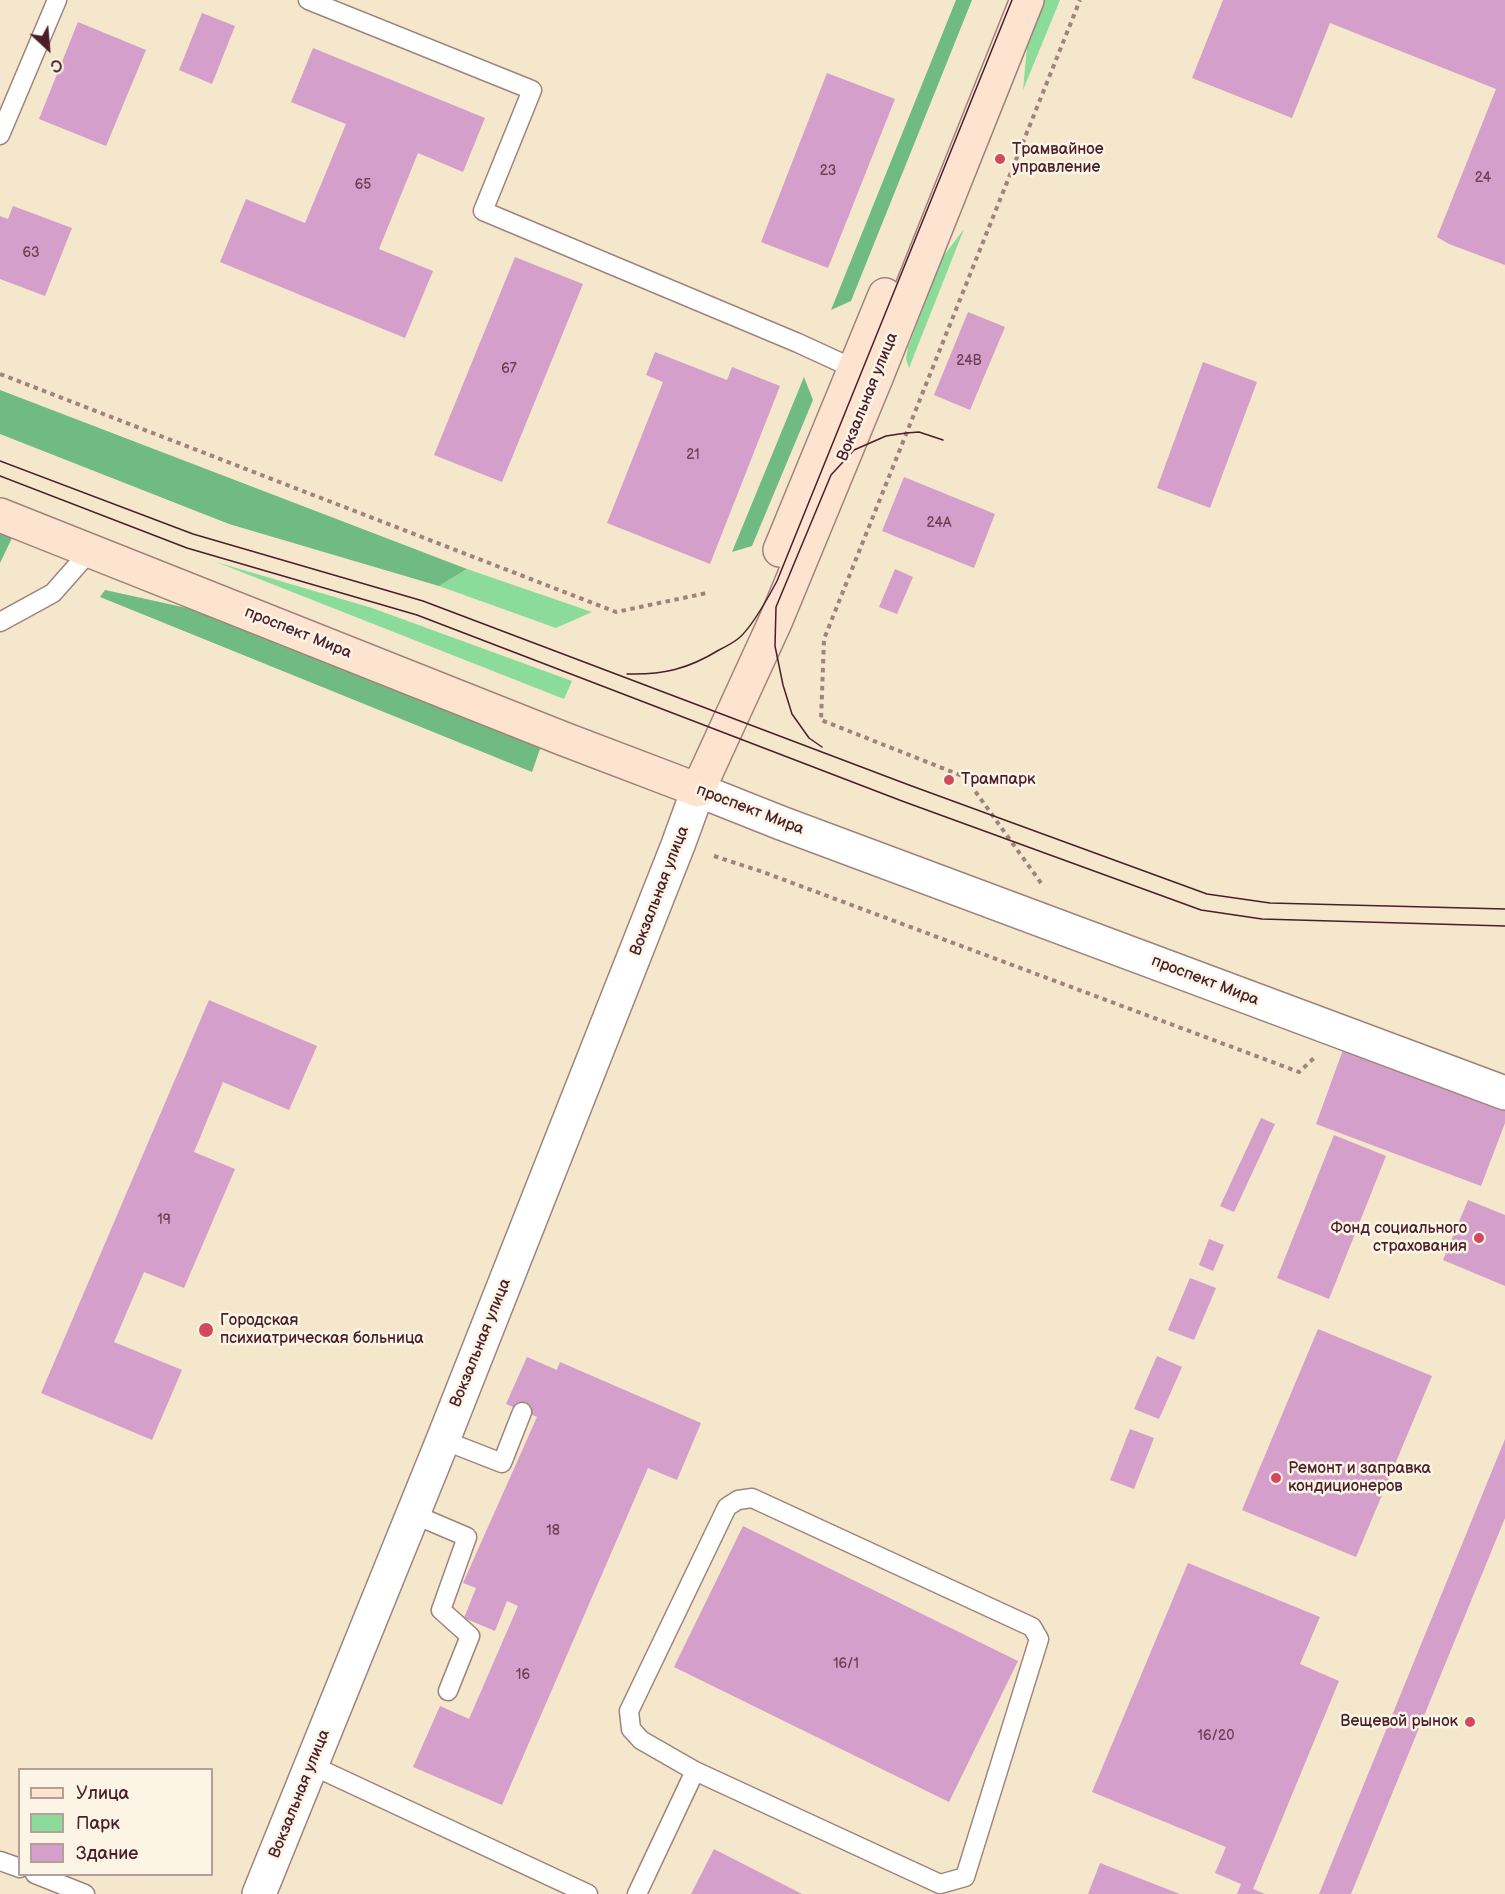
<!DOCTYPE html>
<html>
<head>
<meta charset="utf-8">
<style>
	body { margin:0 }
	#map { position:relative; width:1505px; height:1894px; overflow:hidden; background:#f4e7cc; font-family:"Balsamiq Sans",sans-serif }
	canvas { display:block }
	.legend { position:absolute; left:18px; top:1768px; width:195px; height:108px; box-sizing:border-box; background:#fcf5e5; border:2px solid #b59f9b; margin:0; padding:8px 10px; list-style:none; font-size:18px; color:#4a1f2b }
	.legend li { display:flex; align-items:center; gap:12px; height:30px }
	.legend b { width:30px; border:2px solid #b59f9b }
	.north { position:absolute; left:18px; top:18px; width:60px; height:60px; -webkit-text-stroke:4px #fcf5e5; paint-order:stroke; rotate:154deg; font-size:16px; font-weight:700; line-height:24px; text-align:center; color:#4a1f2b }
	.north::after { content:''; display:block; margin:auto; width:21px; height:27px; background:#4a1f2b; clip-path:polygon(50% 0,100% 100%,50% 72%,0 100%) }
</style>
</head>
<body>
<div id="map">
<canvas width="1505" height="1894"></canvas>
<ul class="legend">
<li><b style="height:8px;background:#fde4d0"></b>Улица</li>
<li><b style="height:16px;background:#8bdb9b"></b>Парк</li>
<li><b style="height:16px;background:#d49fca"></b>Здание</li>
</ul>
<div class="north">С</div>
</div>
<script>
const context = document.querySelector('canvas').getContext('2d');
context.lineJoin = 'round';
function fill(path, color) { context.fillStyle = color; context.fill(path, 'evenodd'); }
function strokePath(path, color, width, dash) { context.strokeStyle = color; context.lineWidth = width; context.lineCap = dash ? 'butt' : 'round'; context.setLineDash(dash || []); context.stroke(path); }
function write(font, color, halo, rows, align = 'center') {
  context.font = font + ' "Balsamiq Sans",sans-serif'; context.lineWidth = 5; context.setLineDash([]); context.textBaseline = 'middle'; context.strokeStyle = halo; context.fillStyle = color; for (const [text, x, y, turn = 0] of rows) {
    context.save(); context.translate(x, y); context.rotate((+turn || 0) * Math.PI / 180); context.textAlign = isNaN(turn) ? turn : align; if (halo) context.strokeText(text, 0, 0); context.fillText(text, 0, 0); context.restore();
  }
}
fill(new Path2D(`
	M1044,0H1060L1023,90L1028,37Z
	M964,229L909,368L906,359L908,347L942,258Z
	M216,562L372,608L572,681L564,699Z
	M467,569L592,612L556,628L439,586Z`), '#8bdb9b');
fill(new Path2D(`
	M956,0H972L851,301L831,310Z
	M804,377L813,400L752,546L732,552Z
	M0,390L467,569L439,586L229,524L0,434Z
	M0,533L12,538L0,563Z
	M105,590L187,608L541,746L532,772L100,597Z`), '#70bb83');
fill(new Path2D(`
	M1223,0H1505V265L1449,244L1437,237L1496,89L1330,23L1292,118L1192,78Z
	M202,13L235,26L212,84L179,70Z
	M78,22L146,50L106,146L39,119Z
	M313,48L485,118L463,172L418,153L379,249L433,271L405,338L220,262L246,199L305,223L346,124L291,102Z
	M827,73L895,99L828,268L761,242Z
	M13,206L72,228L45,296L0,279V216L8,219Z
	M515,257L583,284L502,482L434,455Z
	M968,312L1005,327L970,410L934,395Z
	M655,352L727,380L732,367L780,386L710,564L607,523L663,382L646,375Z
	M1203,362L1257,382L1210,508L1157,488Z
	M904,477L995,514L974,568L882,531Z
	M895,569L913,577L897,614L879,607Z
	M209,1000L317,1046L289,1110L223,1082L194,1152L235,1169L184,1288L144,1272L114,1342L182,1370L152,1440L41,1393Z
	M1344,1047L1505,1107V1123L1481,1186L1316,1124Z
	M1261,1118L1275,1124L1234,1212L1220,1206Z
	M1334,1135L1386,1156L1329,1299L1277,1278Z
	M1468,1200L1505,1215V1286L1443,1260Z
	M1209,1239L1224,1245L1213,1271L1199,1265Z
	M1190,1278L1216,1288L1194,1340L1168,1330Z
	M1318,1329L1432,1376L1356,1557L1242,1510Z
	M1157,1356L1182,1367L1159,1419L1134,1409Z
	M527,1357L557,1370L560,1362L701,1423L677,1480L648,1468L502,1805L413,1767L440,1706L469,1719L518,1606L507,1601L495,1631L464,1618L476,1588L463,1583L537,1417L506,1404Z
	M1130,1429L1154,1438L1134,1489L1110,1480Z
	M1505,1439V1518L1351,1894H1319Z
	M743,1526L1018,1661L949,1802L674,1667Z
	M1188,1563L1320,1617L1300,1664L1339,1681L1253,1889L1265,1894H1237L1241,1884L1215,1873L1226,1847L1092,1792Z
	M714,1849L802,1894H691Z
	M1100,1863L1180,1894H1088Z`), '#d49fca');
const lane = new Path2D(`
	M308,0L532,90L483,211L798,343L861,372
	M0,135L57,0
	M0,622L53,593L90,551
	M443,1440L502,1463L522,1412
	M413,1514L467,1537L441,1610L470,1636L448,1691
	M311,1765L588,1894
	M0,1861L20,1868
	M35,1874L85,1894
	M637,1894L695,1771L940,1884L965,1877L1039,1639L1032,1627L752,1498L738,1500L727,1507L629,1711L631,1729L641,1740L695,1771`);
const street = new Path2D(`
	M259,1894L443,1440L678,845L698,790L781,823L1505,1093`);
const secondary = new Path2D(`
	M0,515L564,739L698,790
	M780,550L885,295
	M698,790L776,620L876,378L1027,0`);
strokePath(lane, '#9f837c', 21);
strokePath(street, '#9f837c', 36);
strokePath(secondary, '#9f837c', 36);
strokePath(new Path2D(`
	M0,374L616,612L707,593
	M714,856L763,872L1299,1072L1314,1058
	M1041,883L965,777L821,720L824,639L1080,0`), '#9f837c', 4, [4.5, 4.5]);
strokePath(lane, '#fff', 18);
strokePath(street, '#fff', 33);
strokePath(secondary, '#fde4d0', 33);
strokePath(new Path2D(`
	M0,461L193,534L423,601L909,785L1207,894L1270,903L1505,909
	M0,476L187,548L417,615L902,801L1201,910L1262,919L1505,926
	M627,674C663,675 688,669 719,650C725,647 733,643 739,638C752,627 769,596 777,581L1012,0
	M822,747L809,738L792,714L783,685L775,646L776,607L831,475L854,450L886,436L906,433L919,432L943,440`), '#4a1f2b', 1.5);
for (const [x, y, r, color] of [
	[1000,159,6,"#d1495b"],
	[949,780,6,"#d1495b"],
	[1479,1238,6,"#d1495b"],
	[206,1330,8,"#d1495b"],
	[1276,1478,6,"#d1495b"],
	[1470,1722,6,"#d1495b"]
]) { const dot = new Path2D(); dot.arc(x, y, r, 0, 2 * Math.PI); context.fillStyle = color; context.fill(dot); strokePath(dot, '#fcf5e5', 2); }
write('14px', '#6c3f53', null, [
	["23",828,171],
	["24",1483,178],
	["65",363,185],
	["63",31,253],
	["24В",969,361],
	["67",509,369],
	["21",693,455],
	["24А",939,523],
	["19",164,1220],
	["18",553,1531],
	["16/1",846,1664],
	["16",523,1675],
	["16/20",1216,1736]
]);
write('16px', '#4a1f2b', '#fcf5e5', [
	["Трамвайное",1012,150],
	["управление",1012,168],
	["Трампарк",961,780],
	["Фонд социального",1467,1229,"right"],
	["страхования",1467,1247,"right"],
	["Городская",220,1321],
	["психиатрическая больница",220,1339],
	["Ремонт и заправка",1288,1469],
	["кондиционеров",1288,1487],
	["Вещевой рынок",1458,1722,"right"]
], 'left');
write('16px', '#4a1f2b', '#fcf5e5', [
	["Вокзальная улица",868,397,-68],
	["проспект Мира",298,633,22],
	["проспект Мира",750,810,21],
	["Вокзальная улица",660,891,-69],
	["проспект Мира",1205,981,21],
	["Вокзальная улица",481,1343,-68],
	["Вокзальная улица",300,1794,-68]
]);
</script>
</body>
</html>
